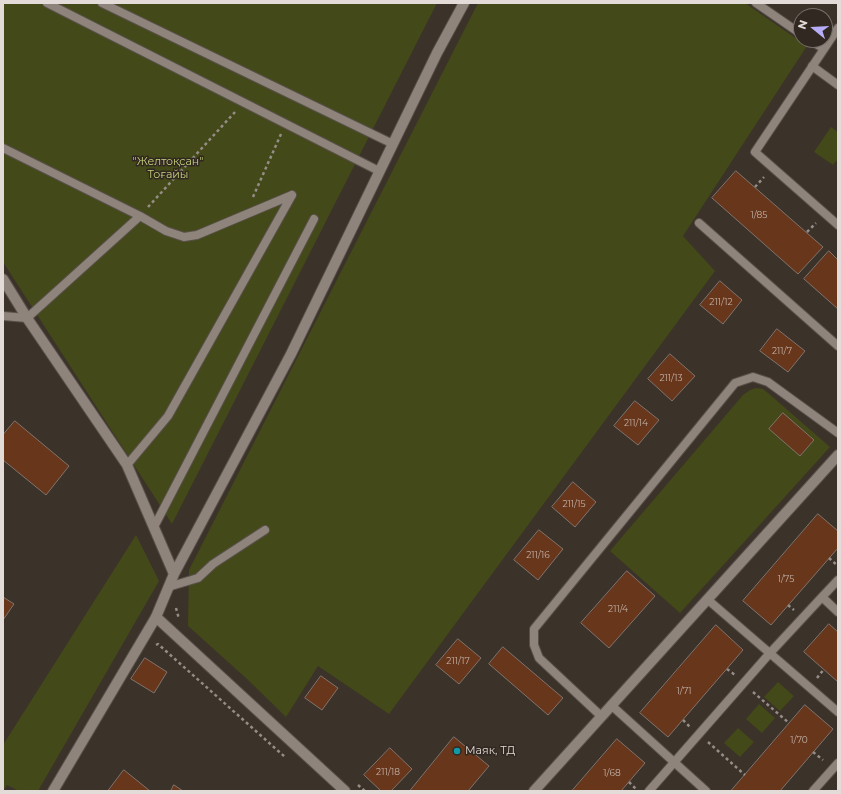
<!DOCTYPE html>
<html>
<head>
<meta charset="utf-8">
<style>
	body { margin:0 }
	#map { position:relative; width:841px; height:794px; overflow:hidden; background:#3b322a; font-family:Montserrat,sans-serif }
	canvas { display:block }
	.frame { position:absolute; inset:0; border:4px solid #e2dbd7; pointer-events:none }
	.north { position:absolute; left:793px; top:8px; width:40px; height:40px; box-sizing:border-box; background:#312821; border:1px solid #78706a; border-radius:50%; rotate:288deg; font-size:11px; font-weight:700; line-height:16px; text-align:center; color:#e2dbd7 }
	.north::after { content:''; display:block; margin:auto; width:14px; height:18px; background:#b6acf8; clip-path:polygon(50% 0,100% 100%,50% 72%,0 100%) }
</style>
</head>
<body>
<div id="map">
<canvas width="841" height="794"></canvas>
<div class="frame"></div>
<div class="north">N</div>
</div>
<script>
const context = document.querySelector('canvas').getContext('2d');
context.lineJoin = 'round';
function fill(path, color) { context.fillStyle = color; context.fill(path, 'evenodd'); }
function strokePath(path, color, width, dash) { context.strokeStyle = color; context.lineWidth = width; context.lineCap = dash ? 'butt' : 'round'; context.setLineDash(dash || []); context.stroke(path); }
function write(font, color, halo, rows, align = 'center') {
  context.font = font + ' Montserrat,sans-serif'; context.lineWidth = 3; context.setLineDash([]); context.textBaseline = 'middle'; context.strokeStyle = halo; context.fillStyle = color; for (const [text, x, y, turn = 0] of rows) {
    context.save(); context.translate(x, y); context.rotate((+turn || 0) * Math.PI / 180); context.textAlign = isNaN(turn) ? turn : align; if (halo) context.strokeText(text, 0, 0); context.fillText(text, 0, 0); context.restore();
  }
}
fill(new Path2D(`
	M3,3H437L172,524L3,262Z
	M478,3H745L807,46L683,236L715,271L389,714L318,666L286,717L247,679L188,626L189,570Z
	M831,127L838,132V159L833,165L814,152Z
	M756,388L763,389L768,393L830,447L680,613L610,551L743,395L750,390Z
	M136,535L159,581L38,791H19L7,785L3,791V745Z
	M778,682L794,696L780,711L764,697Z
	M759,704L775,718L762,733L746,719Z
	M738,728L754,742L740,757L724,743Z`), '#434918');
const building = new Path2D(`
	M736,171L823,247L798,274L712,198Z
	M829,251L838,260V309L804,279Z
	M720,281L742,300L723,324L700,305Z
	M777,329L805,351L788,372L760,351Z
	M670,354L695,376L672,401L648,379Z
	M635,401L659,420L638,445L614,426Z
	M783,413L814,440L800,456L769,429Z
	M15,421L69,466L46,495L3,460V435Z
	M573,482L596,502L575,527L552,507Z
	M818,514L838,531V548L771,625L743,601Z
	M539,530L563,549L538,580L514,560Z
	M627,571L655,596L609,648L581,623Z
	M3,597L14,604L3,620Z
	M829,624L838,632V682L804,652Z
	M716,625L743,650L668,737L640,713Z
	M458,639L481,658L459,684L436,665Z
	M503,647L563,698L548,715L489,664Z
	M145,658L167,672L154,693L131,679Z
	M321,676L338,688L322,710L305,698Z
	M805,705L833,729L780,791H731Z
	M454,737L489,766L468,791H410Z
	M617,739L645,763L621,791H572Z
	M390,748L412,769L391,791H381L364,775Z
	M124,770L150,791H108Z
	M174,785L183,791H171Z`);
fill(building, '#67361b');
strokePath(building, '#81746e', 1);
const service = new Path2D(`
	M47,3L379,171
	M102,3L393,144
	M756,3L801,34
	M838,28L755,152L838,225
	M810,40L824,49
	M812,66L838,85
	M3,148L140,216L166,231L184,237L197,235L292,195
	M699,223L838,346
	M3,316L27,318L140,216
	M127,465L168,416L292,195
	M154,527L314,219
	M168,587L198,578L213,564L265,530
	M822,597L838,580
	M707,599L838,712
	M611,705L706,791
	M601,716L539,658L534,645V629L735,383L753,377L768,382L838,433
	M649,791L770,653L822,597L838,612
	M813,791L838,763`);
const minor = new Path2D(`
	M3,279L27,318L127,465L174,574
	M156,617L174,574L291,354L437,53L464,3
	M534,791L838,455`);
const tertiary = new Path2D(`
	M53,791L156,617L345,791`);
strokePath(service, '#58504a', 10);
strokePath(minor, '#58504a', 12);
strokePath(tertiary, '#58504a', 12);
strokePath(new Path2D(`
	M755,187L764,177
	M253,197L281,134
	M148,207L235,112
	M807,232L816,223
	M829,558L838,566
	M788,605L794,610
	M176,608L179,619
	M156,645L158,644L285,757
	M727,669L735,675
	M817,678L824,669
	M753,692L789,723
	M683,720L690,727
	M708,742L745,775
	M813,752L823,760
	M629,782L637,790
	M358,785L365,791`), '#958d87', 2.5, [3, 3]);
strokePath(service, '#8f847b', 8);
strokePath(minor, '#8f847b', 10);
strokePath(tertiary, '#8f847b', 10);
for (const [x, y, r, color] of [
	[457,751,4,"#0f9aa8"]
]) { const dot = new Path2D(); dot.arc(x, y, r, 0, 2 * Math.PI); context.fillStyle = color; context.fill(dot); strokePath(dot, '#312821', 1.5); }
write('9px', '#c3b2a8', null, [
	["1/85",759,215],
	["211/12",721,302],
	["211/7",782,351],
	["211/13",671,378],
	["211/14",636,423],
	["211/15",574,504],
	["211/16",538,555],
	["1/75",786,579],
	["211/4",618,609],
	["211/17",458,661],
	["1/71",684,691],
	["1/70",799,740],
	["211/18",388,772],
	["1/68",612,773]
]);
write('11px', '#c7d37e', '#312821', [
	["\"Желтоқсан\"",168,162],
	["Тоғайы",168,175]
]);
write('11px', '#e2dbd7', '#312821', [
	["Маяк, ТД",465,751]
], 'left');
</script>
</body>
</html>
